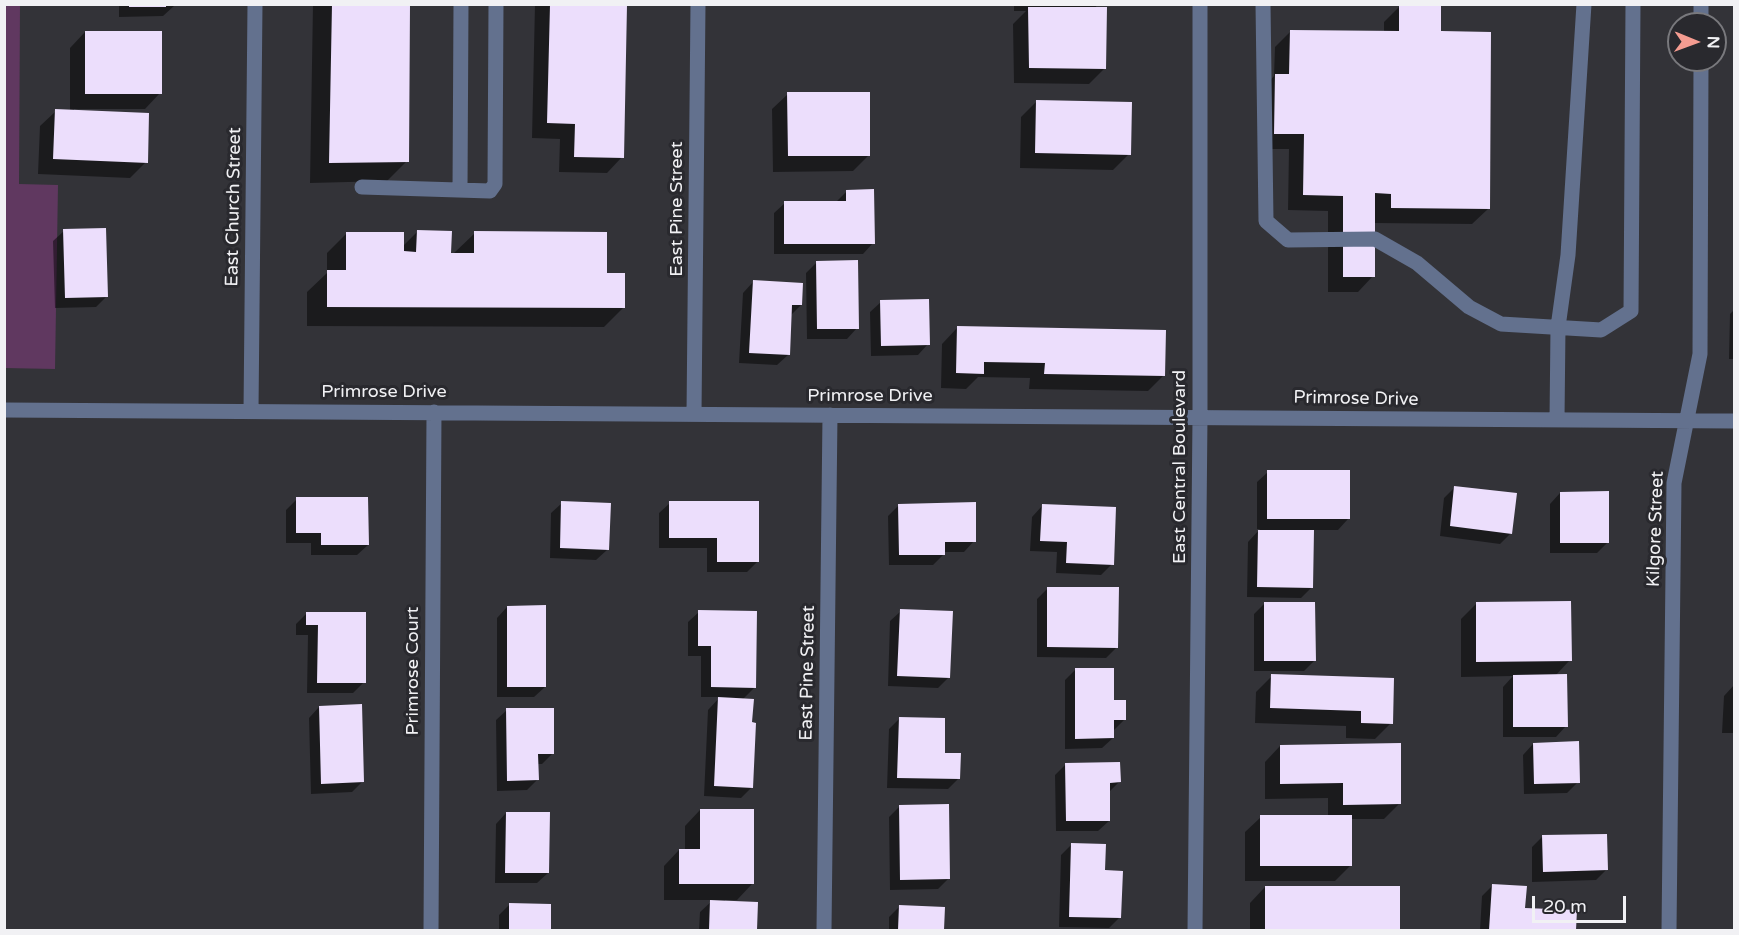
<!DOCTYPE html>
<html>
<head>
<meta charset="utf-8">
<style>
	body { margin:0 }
	#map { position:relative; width:1739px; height:935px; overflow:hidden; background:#333338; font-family:"Varela Round",sans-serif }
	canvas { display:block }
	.frame { position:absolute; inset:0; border:6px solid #f1f1f4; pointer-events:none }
	.north { position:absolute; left:1667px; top:12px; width:60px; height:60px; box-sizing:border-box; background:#29292e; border:2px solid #79797d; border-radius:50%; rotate:91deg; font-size:16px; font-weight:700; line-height:24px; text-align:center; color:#f1f1f4 }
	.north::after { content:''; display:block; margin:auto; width:21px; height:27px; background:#f59c91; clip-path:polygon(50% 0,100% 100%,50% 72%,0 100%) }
	.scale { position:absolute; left:1532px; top:896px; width:94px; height:27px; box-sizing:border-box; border:3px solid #f1f1f4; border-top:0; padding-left:8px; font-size:18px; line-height:21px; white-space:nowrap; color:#f1f1f4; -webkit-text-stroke:4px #29292e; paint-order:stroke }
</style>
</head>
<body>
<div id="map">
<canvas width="1739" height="935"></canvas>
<div class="frame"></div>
<div class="north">N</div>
<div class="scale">20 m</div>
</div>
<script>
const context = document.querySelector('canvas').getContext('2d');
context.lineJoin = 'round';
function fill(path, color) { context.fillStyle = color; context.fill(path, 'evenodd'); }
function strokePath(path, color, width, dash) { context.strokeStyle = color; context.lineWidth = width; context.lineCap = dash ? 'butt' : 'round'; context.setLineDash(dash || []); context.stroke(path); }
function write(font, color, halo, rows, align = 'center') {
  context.font = font + ' "Varela Round",sans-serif'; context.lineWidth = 6; context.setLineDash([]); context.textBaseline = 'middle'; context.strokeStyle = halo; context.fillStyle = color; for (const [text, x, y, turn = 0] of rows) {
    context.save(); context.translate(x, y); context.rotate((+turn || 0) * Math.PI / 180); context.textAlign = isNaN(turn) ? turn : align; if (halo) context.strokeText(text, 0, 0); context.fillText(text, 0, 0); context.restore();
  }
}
fill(new Path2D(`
	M20,4L19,184L58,185L55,369L5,368L4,5Z`), '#603860');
fill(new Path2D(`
	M119,4H174V6L163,16L119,17Z
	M313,4H409L407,161L387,181L310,183Z
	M535,4H626L622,157L607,173L559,172L560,139L532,138Z
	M1014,4H1098L1095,8L1105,68L1089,84L1014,83L1013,24L1026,11H1014Z
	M1400,6L1439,33L1488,209L1472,224L1374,223L1373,276L1358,292H1328V211L1288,210L1289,149H1259L1260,91L1274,76L1275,47L1291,31L1384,32V22Z
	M85,32L160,93L145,109H74V111L146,162L130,178L38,174L40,126L56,111H70V48Z
	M788,94L869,155L853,171L773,172L772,109Z
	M1037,101L1129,154L1113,170L1020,168L1021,117Z
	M847,191L873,243L863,254H774V213L785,203L836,202Z
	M64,231L106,297L96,307L55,308L53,241Z
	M417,232L450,254L454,253L475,233L606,274L624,307L604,327L307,326V292L327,273V253L347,233L403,246Z
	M817,262L857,328L847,339H807L806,273Z
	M753,282L801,305L790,316L788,355L777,365L739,363L743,293Z
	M881,302L928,344L918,355L871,356L870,312Z
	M1734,310V359H1729L1730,314Z
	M957,328L1164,375L1148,391L1029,389L1030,378L978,377L966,389L941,388L942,344Z
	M1268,472L1348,519L1338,530H1312V587L1301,598L1247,597L1248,542L1260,529H1257V482Z
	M1455,487L1511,533L1500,544L1440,536L1444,498Z
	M1560,493L1608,542L1597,553H1550V504Z
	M297,499L368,545L357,555H311V543H286V510Z
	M562,503L607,550L596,560L550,558L551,513Z
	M670,503L758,561L747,572H707V548H659V513Z
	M899,505L974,541L964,552H944V554L933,565H889L888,516Z
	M1042,506L1112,564L1101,575L1056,573L1057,552L1030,551L1032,517Z
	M1048,588L1117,647L1106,658L1037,657V599Z
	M1265,603L1315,660L1304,671H1254V614Z
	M1477,603L1570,660L1555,676L1566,726L1556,737H1503V687L1513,676L1461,677V619Z
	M507,607L545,687L534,697H497V618Z
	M901,611L949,677L938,688L888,686L890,621Z
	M699,612L755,687L742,700L751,724L752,787L741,798L704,796L708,710L720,697H701V656H688V622Z
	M307,613H364V682L353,693H307L308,635H296V624Z
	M1075,670L1112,702L1124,720L1114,730L1113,738L1102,748L1065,749V680Z
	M1272,676L1392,680L1391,723L1375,739L1346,738V726L1255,723L1256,692Z
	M1734,685V733H1722L1724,696Z
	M319,707L362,782L352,792L311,794L309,718Z
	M507,710L553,753L542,764H537V780L527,790L497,791L496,720Z
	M899,719L943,754L958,779L948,789L887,788L889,729Z
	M1533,744L1578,782L1567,793L1524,794L1523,755Z
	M1280,746L1400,803L1384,819H1351V865L1335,881H1245V832L1261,817H1328V798L1265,799V762Z
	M1066,764L1119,782L1109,792V821L1098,831H1056L1055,775Z
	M900,806L949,878L938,889L890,890L889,817Z
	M700,810L752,884L737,900H725V902L757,903L756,930H699L700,912L713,900H664V866L679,850H685V826Z
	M506,813L548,873L537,883H495L496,824Z
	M1542,837L1606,870L1596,880L1532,882V847Z
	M1071,845L1104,872L1120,917L1109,928L1059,927L1061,855Z
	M1493,885L1524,909L1576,912L1575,930H1480L1482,896Z
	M1265,887L1399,888V930H1250V903Z
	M510,904L550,905L549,930H499V915Z
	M900,906L943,908L942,930H889V917Z`), '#0007');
fill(new Path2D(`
	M129,4H166V7H129Z
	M332,4H410L409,162L329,163Z
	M550,5H627L624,158L574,157L575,124L547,123Z
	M1399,5H1441V31L1491,32L1490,209L1391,208V194L1375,193V277H1343V196L1303,195L1304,134H1274L1275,74H1289L1290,30L1399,31Z
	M1028,7H1107L1106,69L1029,68Z
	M85,31H162V94H85Z
	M787,92H870V156H788Z
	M1036,100L1132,102L1131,155L1035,153Z
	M55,109L149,113L148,163L53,159Z
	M874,189L875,244H784V201H846V190Z
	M106,228L108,297L65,298L63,229Z
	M417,230L452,231L451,253H474V231L607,232V273H625V308L327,307V270H346V232H404V251L416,252Z
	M858,260L859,329H817L816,261Z
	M753,280L803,283L802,305H792L790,355L749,353Z
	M929,299L930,345L881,346L880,300Z
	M957,326L1166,330L1165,376L1044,374L1045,363L984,362V374L956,373Z
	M1267,470H1350V519H1267Z
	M1454,486L1517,493L1512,534L1450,526Z
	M1609,491V543H1560V492Z
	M296,497H368L369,545H321V533H296Z
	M561,501L611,503L609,550L560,548Z
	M669,501H759V562H717V538H669Z
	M976,502V542H945V555H899L898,504Z
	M1042,504L1116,507L1114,565L1066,563L1067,542L1040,541Z
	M1258,530H1314L1313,588L1257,587Z
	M1047,587H1119L1118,648L1047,647Z
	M1571,601L1572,661L1476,662V602Z
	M1264,602H1315L1316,661H1264Z
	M546,605V687H507V606Z
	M900,609L953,611L950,678L897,676Z
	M698,610L757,611L756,688L711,687V646H698Z
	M306,612H366V683H317L318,625H306Z
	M1075,668H1114V700H1126V720H1114V738L1075,739Z
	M1271,674L1394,678L1393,724L1361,723V711L1270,708Z
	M1567,674L1568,727H1513V675Z
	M718,697L754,699L752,722L756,723L753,788L714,786Z
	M362,704L364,782L321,784L319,706Z
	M506,708H554V754H538L539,780L507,781Z
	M899,717L945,718V753H961L960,779L897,778Z
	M1579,741L1580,783L1534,784L1533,743Z
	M1401,743V804L1343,805V783L1280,784V745Z
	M1120,762L1121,782L1110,783V821H1066L1065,763Z
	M949,804L950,879L900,880L899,805Z
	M700,809H754V884H679V849H700Z
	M506,812H550L549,873H505Z
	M1260,815H1352V866H1260Z
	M1607,834L1608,870L1543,872L1542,835Z
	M1071,843L1106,844L1105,870L1123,871L1121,918L1069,917Z
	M1492,884L1527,886L1525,908L1577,910L1576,930H1489Z
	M1265,886H1400V930H1265Z
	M710,900L758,902L757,930H709Z
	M509,903L551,904V930H509Z
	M899,905L945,907L944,930H898Z`), '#ecdefc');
strokePath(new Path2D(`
	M1263,4L1266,221L1288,240L1375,239L1417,263L1469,307L1501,324L1601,330L1631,311L1633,4
	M1701,24V4
	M362,187L490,191L495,184L496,4
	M460,190L461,4
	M4,410L1734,421
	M251,411L255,4
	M694,414L698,4
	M1557,420L1558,327L1568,255L1584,4
	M431,930L434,412
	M824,930L830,415
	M1195,930L1200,417V4
	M1669,930L1674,483L1700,354L1701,60`), '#63718e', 15);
write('18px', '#f1f1f4', '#29292e', [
	["East Church Street",234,207,-89],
	["East Pine Street",677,209,-90],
	["Primrose Drive",384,392],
	["Primrose Drive",870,396],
	["Primrose Drive",1356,399,1],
	["East Central Boulevard",1180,467,-90],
	["Kilgore Street",1656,529,-88],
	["Primrose Court",413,671,-90],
	["East Pine Street",808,673,-89]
]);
</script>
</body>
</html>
